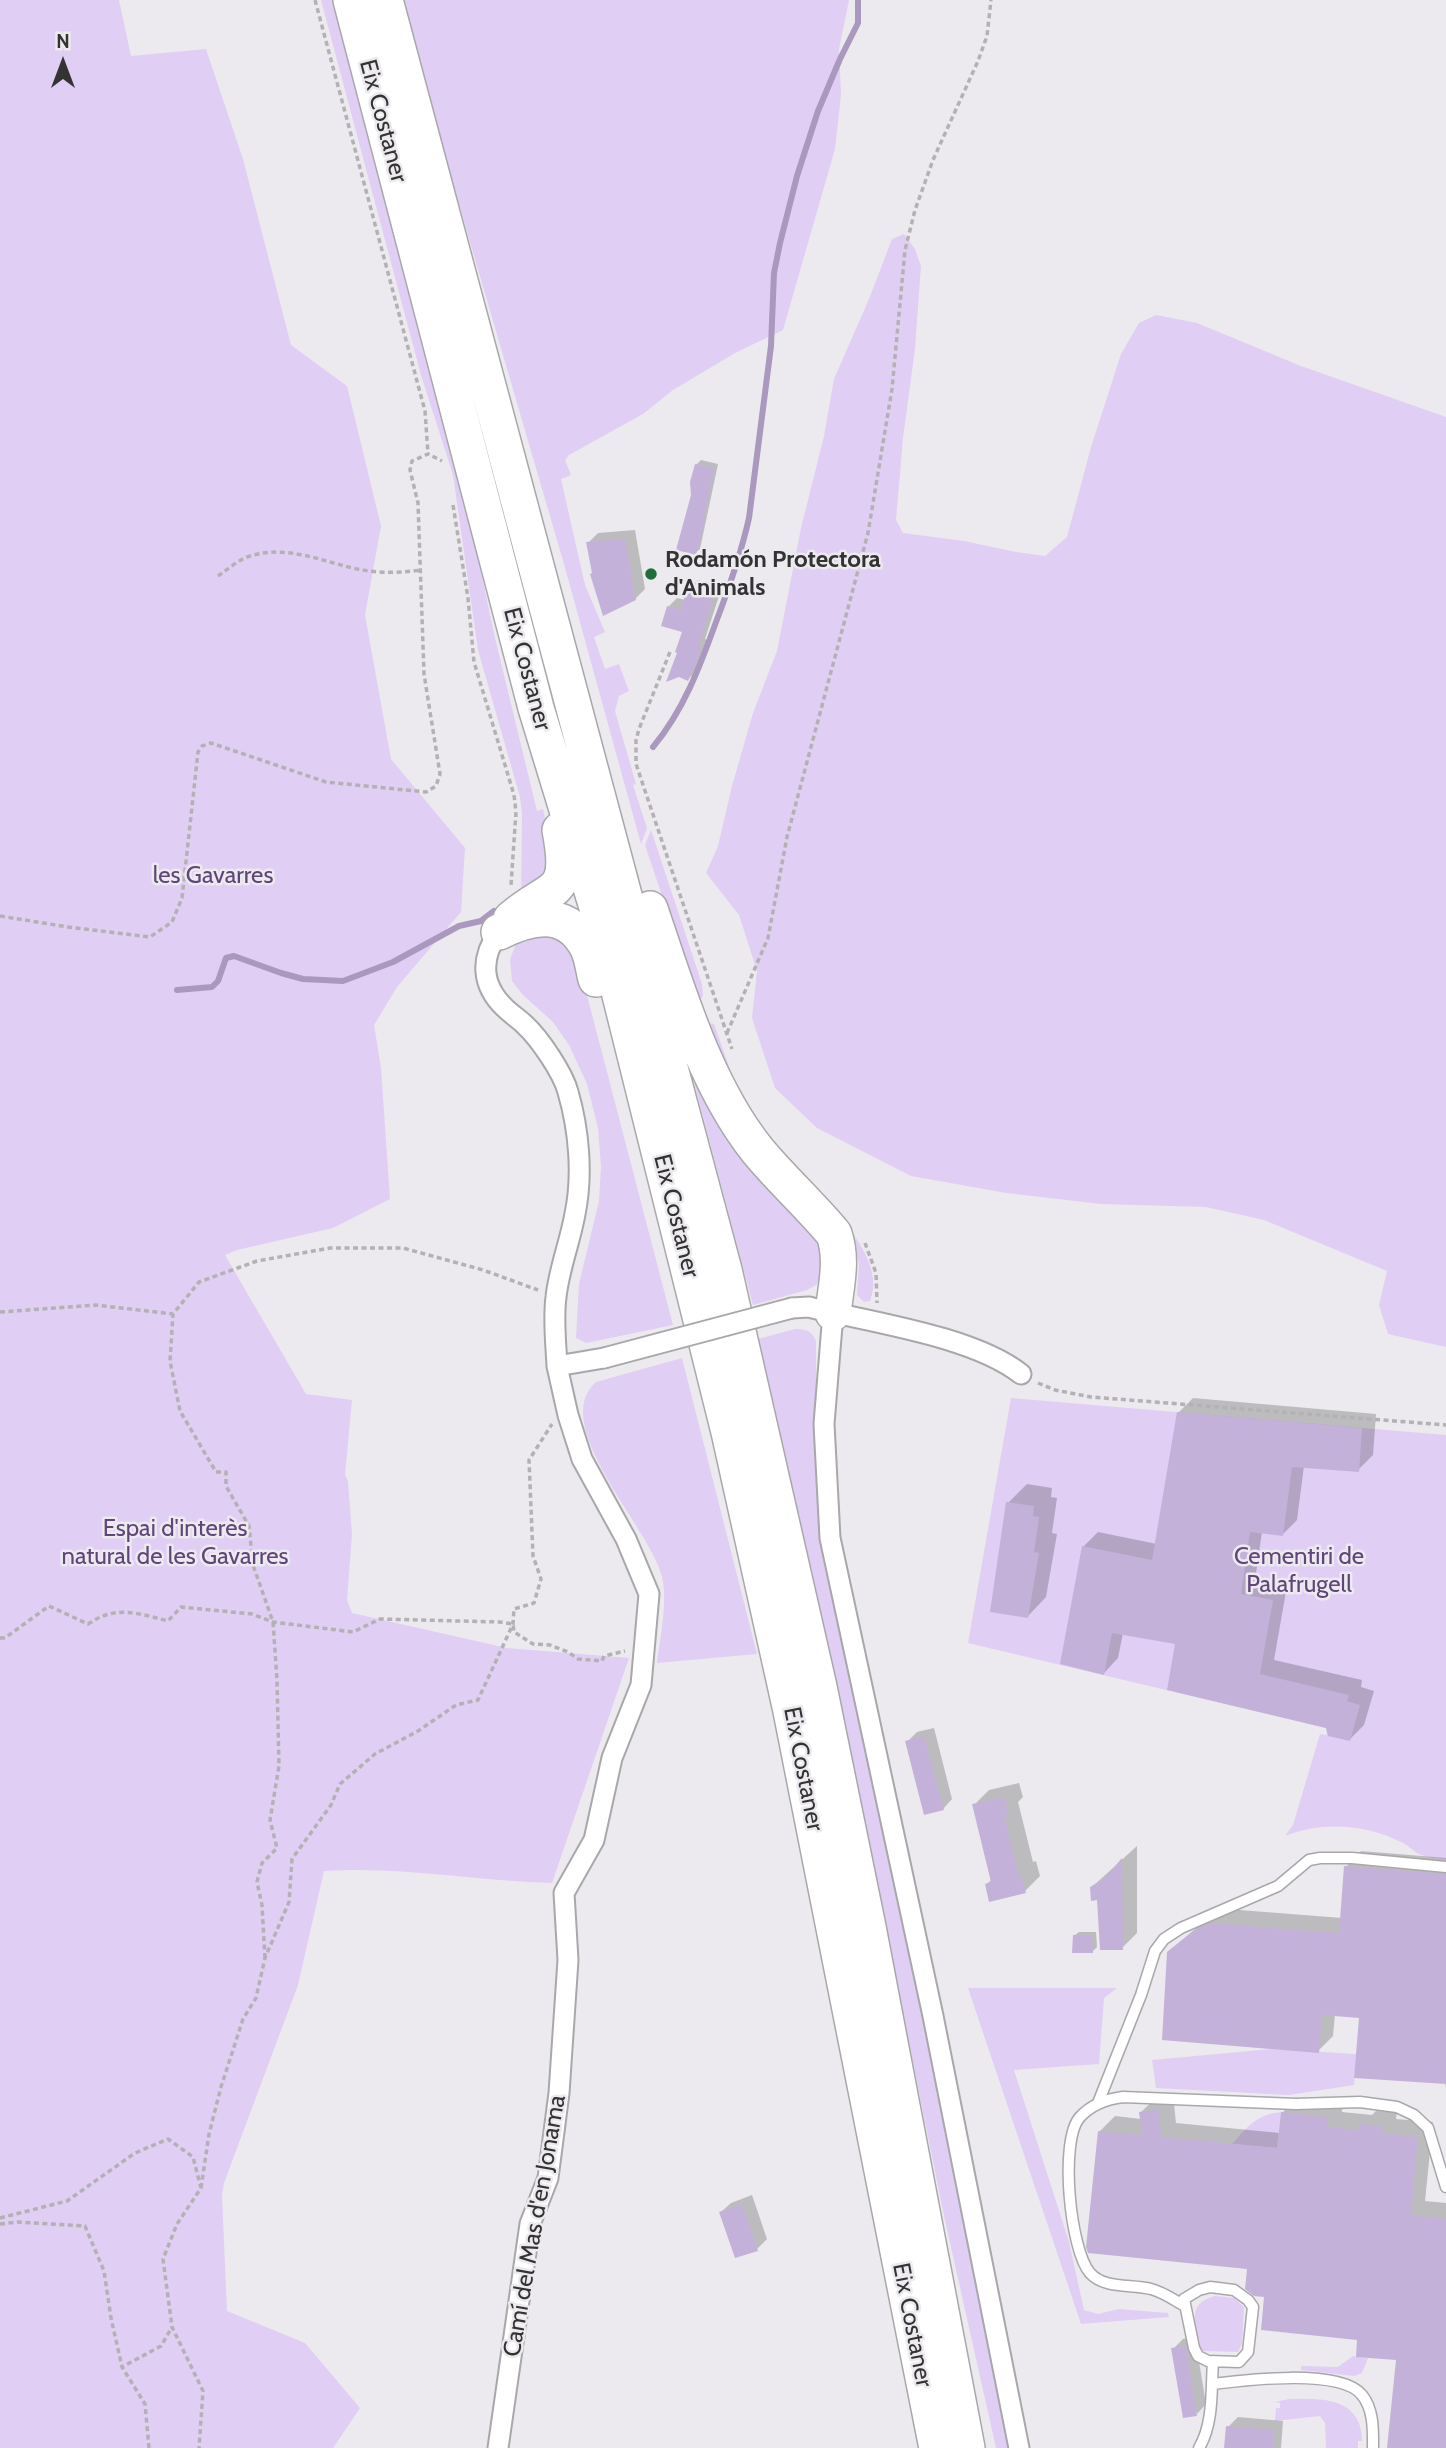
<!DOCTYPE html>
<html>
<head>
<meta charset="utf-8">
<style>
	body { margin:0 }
	#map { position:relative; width:1446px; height:2448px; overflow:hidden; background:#eceaee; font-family:Cabin,sans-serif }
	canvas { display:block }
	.north { position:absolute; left:28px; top:28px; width:70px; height:70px; -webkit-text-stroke:5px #eceaee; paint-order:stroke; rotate:0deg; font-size:19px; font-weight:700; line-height:28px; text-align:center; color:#333334 }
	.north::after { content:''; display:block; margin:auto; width:24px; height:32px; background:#333334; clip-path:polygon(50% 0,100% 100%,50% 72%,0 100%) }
</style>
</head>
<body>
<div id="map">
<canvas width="1446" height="2448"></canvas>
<div class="north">N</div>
</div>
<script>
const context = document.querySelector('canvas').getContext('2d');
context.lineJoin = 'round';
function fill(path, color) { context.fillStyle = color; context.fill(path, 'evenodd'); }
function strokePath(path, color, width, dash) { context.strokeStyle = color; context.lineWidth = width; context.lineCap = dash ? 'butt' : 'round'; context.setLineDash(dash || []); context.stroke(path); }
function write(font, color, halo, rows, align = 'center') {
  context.font = font + ' Cabin,sans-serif'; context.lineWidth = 5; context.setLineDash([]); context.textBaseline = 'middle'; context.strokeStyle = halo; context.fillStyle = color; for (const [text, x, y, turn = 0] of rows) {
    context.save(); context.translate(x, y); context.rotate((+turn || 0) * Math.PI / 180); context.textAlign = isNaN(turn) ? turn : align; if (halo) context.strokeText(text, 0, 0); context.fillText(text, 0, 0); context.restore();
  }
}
fill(new Path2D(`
	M0,0H119L131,56L206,49L243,159L291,345L347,386L381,526L365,615L391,759L465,848L461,912L397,987L374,1025L381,1068L390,1199L333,1228L237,1250L225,1255L306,1394L352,1400L345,1475L348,1481L352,1534L347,1600L352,1613L507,1648L629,1658L552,1883C476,1881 400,1866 324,1871L298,1985L224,2183L222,2195L227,2311L305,2343L360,2408L333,2448H0Z
	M321,0H334L464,492L495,638L537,811L543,809L554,862L521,900L522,814L520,797L478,650L453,475L421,375Z
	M402,0H849L839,49L841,95L835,149L783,330L735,353L673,390L643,414L569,455L565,460L571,475L561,479L585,585L605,632L594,637L605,669L619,664L629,691L619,696L615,711L636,784L633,785L647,828L641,844L564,564L432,112Z
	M904,234L915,249L921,266L915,349L903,438L896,520L903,533L964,541L1016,552L1045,556L1067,537L1091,447L1121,354L1139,323L1156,315L1197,323L1301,366L1446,417V1347L1388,1334L1379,1305L1387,1271L1264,1220L1206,1207L1101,1204L1006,1193L911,1176L817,1128L775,1088L752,1018L757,971L739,915L706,873L718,846L732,786L753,713L777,651L801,528L824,436L834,379L869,299L892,239Z
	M651,830L702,984L703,996L700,999L696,997L645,845Z
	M545,930L576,953L673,1325L586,1343L576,1338L579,1284L599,1201L601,1167L598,1128L587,1084L569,1045L553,1022L523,995L512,981L510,960L515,946L522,938Z
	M709,1023L714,1024C727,1058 737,1098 758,1128C786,1169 894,1246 870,1301L864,1302L857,1295L859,1264L854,1244L747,1115Z
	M689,1063L816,1234L826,1272L816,1285L807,1290L753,1305Z
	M795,1329C806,1329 812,1331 816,1341V1426L896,1882L1011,2448H996L944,2216L830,1652L758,1339Z
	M682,1358L757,1654L657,1663C660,1638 668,1602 662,1577C652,1530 547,1425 596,1382Z
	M1011,1398L1446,1435V1859C1437,1858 1427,1858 1419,1854C1413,1851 1408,1845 1401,1842C1366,1824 1322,1821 1285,1836L1293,1825L1320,1734L1327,1735L1326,1728L968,1643Z
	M968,1988H1117L1104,1998L1099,2064L1014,2070L1069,2242L1084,2310L1098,2314L1119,2309L1168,2313L1169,2317L1081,2324Z
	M1271,2049L1356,2054L1354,2085L1289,2095L1156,2088L1152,2060Z
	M1281,2112L1277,2148L1232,2144C1249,2126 1255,2115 1281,2112Z
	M1215,2296L1234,2298L1244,2307L1242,2343L1238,2352L1203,2351L1200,2347C1196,2324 1185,2304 1215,2296Z
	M1353,2356L1368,2358L1362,2373L1354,2376L1301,2370V2366L1338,2367Z
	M1289,2399C1321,2398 1362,2397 1362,2441H1358V2448H1326L1325,2423L1320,2416L1275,2421L1276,2408H1280V2403L1275,2402Z`), '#e1cef5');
fill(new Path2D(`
	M701,460L718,464L700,549L695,553L693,495L696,465Z
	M635,530L645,589L635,599L594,572L588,543L598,533Z
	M698,580L722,587L705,639L710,641L697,671L688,679L684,631L668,607L677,598L686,600L689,589Z
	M1193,1398L1376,1414L1373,1455L1358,1470L1304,1466L1297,1520L1282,1535L1262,1532L1255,1580L1287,1586L1274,1660L1362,1680L1361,1687L1374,1691L1364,1725L1350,1739L1177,1643L1123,1633L1118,1658L1104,1673L1083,1547L1098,1532L1157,1544L1178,1413Z
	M1027,1484L1052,1488L1051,1497L1057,1498L1052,1533L1057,1534L1046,1597L1028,1616L1008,1503Z
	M934,1728L952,1799L943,1809L907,1742L917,1732Z
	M1019,1783L1023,1797L1018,1802L1033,1862L1036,1861L1040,1876L1025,1891L987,1884L992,1879L974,1805L989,1790Z
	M1137,1846V1933L1122,1948L1092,1887Z
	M1361,1851L1446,1858V2088L1445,2083L1361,2016L1335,2014L1333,2036L1318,2051L1168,1953L1210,1916L1227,1909L1342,1918L1346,1867Z
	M1079,1932H1096L1097,1947L1093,1951L1074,1936Z
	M1173,2095L1176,2123L1280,2133L1282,2113L1297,2098L1343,2103L1342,2112L1372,2115L1377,2110L1397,2112L1396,2119L1433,2122L1425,2201L1446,2203V2448H1389L1398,2359L1266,2295L1249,2267L1100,2131L1115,2116L1141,2119L1140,2113L1156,2098Z
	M752,2195L767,2239L757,2249L721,2212L731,2203Z
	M1195,2337L1206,2404L1197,2414L1173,2349L1183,2339Z
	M1238,2417L1283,2421L1281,2448H1225L1228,2427Z`), '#0003');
strokePath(new Path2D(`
	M653,747C684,710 700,666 716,622C729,588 741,554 749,518L771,346L774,273L780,243L797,176L818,111L840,59L858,23V0
	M177,990L212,987L218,981L226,958L234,956L281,973L303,979L343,981L393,962L459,926L481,921L494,911`), '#aa98bf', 6);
fill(new Path2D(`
	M695,464L714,468L704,517L706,518L696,555L676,550L691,495L690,482Z
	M625,539L636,600L603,616L590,574L592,573L586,542Z
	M687,588L714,595L698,648L702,649L688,681L679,677L666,682L677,653L675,652L682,632L661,626L667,606L681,610Z
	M1177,1412L1362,1428L1359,1472L1292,1467L1283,1536L1250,1532L1241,1594L1273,1600L1260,1674L1349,1695L1347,1701L1360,1705L1350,1741L1328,1736L1326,1728L1167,1690L1175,1644L1112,1633L1104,1675L1060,1664L1082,1546L1152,1560Z
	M1006,1502L1034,1506L1033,1516L1039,1517L1034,1552L1039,1553L1028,1618L990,1612Z
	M924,1736L944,1810L924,1815L905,1741Z
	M1004,1797L1009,1814L1004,1815L1019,1876L1021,1875L1026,1893L989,1902L985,1884L991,1882L972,1804Z
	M1122,1858L1123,1950H1100L1097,1900L1091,1901L1090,1887L1105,1878Z
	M1344,1866L1446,1874V2084L1354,2078L1359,2018L1322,2015L1319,2053L1162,2040L1167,1952L1193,1931L1210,1923L1339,1933Z
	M1073,1935H1092L1093,1953H1072Z
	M1158,2109L1162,2137L1277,2148L1281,2112L1328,2117V2127L1360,2130V2124L1383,2126L1382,2133L1418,2137L1411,2215L1446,2219V2448H1387L1396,2360L1356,2357L1357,2340L1261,2330L1264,2297L1254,2296L1245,2289L1247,2269L1088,2253L1086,2247L1098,2131L1142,2135L1139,2112Z
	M742,2204L758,2251L735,2258L719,2212Z
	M1186,2346L1197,2416L1183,2418L1171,2348Z
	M1226,2426L1274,2430L1273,2448H1224Z`), '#c4b1d9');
const lane = new Path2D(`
	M1098,2103L1141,1995L1155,1951L1164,1939L1181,1928L1278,1886L1309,1860L1320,1858H1352L1446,1867
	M1210,2287L1234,2290L1248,2300L1253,2307L1248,2352L1239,2362L1208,2361L1198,2356L1194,2348L1184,2299L1199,2290Z
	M1185,2306C1174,2300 1163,2292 1151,2289C1131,2284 1104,2289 1090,2273C1070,2250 1059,2140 1080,2117C1092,2104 1107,2099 1123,2097L1296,2104L1360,2102L1397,2107L1414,2115L1428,2128L1446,2187
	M1212,2384C1244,2380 1340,2368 1362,2395C1374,2410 1373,2430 1373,2448
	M1199,2448C1214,2423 1211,2389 1213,2361`);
const street = new Path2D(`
	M499,932C480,958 481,985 505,1008C511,1014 519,1019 525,1025C540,1039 563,1073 568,1092C579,1130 583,1175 575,1214C570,1242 559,1269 556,1297C553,1320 556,1344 557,1366L604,1358
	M792,1308L809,1307C869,1322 973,1336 1021,1374
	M833,1313L824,1424L830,1538L933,2016L1019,2448
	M498,2448L530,2224L548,2178L559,2093L568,1960L564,1893L594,1840L612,1758L641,1685L649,1594L626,1539L582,1459L568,1415L557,1366`);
const highway = new Path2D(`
	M351,0L536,708L603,927L729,1432L791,1711L937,2448
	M385,0L724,1270L819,1687L868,1927L967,2448
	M650,909C677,989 705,1085 758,1151C782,1180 810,1205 834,1234C843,1260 836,1286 833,1313
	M511,919C552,883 573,899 560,830
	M499,932C529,917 564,908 585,943C592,953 593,968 596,979`);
strokePath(lane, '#a8a7aa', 13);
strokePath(street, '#a8a7aa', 23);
strokePath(highway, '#a8a7aa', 38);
strokePath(new Path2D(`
	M315,0L425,411L428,454
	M453,505L468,598L474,662L514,795L516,812L511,885
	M218,576C228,569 238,560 250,556C289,544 325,563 362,570C381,573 401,573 421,570
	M670,652L639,729L636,740V764L732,1049
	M0,916L68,927L150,937L172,922L182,898L198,752L202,746L211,743L326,782L426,792L436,786L440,774L424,674L418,503L410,470L412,461L428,454L442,461
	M727,1033L768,938L787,837L868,533L892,389L905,250L915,210L933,160L978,61L987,36L991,0
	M865,1243L876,1273L877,1303
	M0,1312L96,1305L173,1314
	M1038,1383L1055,1390L1091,1397L1446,1425
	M0,1638H5L49,1606L88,1624C116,1605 137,1613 168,1621L181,1607L252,1614L273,1622L353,1632L380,1619L500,1622L513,1624L514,1632L533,1644L550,1645L568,1652L578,1659L602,1661L604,1656L625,1651
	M265,1958L262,1905L257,1882L262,1863L277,1848L270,1820L279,1766L277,1680L273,1622L253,1565L249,1526L226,1486V1472H216L180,1411L170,1361L173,1314L199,1282L257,1261L330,1248H403L483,1270L538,1290
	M201,2188L209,2134L221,2087L243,2019L256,1998L265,1958L289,1902L292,1859L331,1805L340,1784L375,1754L418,1731L456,1705L478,1700L513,1624L514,1609L534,1603L541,1579L533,1556L529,1460L552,1424
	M0,2218L67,2201L135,2153L168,2139L193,2157L201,2188L177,2224L163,2259L172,2327L203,2391L199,2448
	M0,2224L17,2222L85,2226L104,2271L111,2318L122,2367
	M149,2448L145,2404L122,2367L161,2346L172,2327`), '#b3b1b4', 3.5, [5, 3.5]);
strokePath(lane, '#fff', 10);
strokePath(street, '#fff', 19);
strokePath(highway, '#fff', 35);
const streetBridge = new Path2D(`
	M604,1358L792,1308`);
strokePath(streetBridge, '#a8a7aa', 23, []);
strokePath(streetBridge, '#fff', 19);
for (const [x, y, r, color] of [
	[651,574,7,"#226d3c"]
]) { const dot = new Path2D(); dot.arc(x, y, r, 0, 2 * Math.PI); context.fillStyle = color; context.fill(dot); strokePath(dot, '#eceaee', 2.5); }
write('24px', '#333334', '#eceaee', [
	["Eix Costaner",383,121,75],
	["Eix Costaner",527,669,75],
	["Eix Costaner",676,1216,76],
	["Eix Costaner",803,1769,79],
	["Camí del Mas d'en Jonama",535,2226,-80],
	["Eix Costaner",912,2325,79]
]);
write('bold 24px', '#333334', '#eceaee', [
	["Rodamón Protectora",665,560],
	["d'Animals",665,588]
], 'left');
write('24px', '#60457a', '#eceaee', [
	["les Gavarres",213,876],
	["Espai d'interès",175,1529],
	["natural de les Gavarres",175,1557],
	["Cementiri de",1299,1557],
	["Palafrugell",1299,1585]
]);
</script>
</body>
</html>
